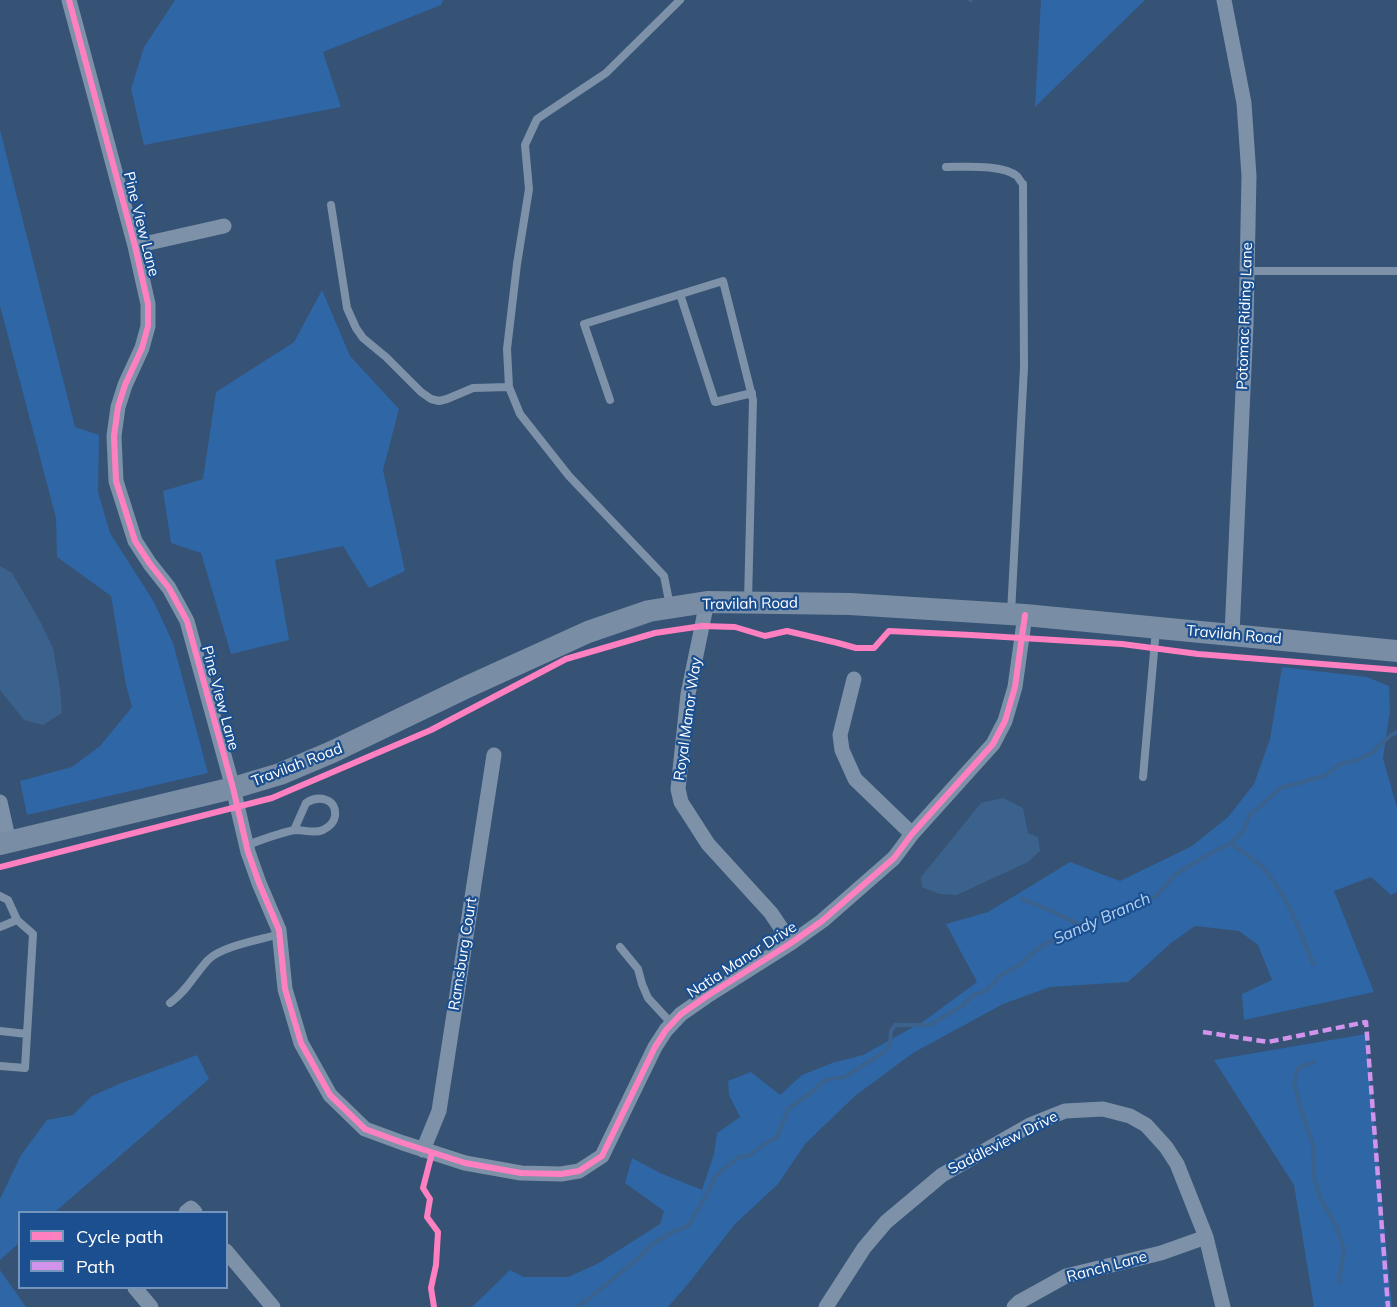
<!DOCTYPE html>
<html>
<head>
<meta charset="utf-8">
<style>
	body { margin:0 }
	#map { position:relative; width:1397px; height:1307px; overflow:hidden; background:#365274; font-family:Mulish,sans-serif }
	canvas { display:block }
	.legend { position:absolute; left:18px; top:1211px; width:210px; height:78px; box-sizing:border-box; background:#1b4f8f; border:2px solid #7695bc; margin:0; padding:8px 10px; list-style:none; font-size:18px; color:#fff }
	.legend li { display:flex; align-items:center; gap:12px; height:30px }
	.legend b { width:30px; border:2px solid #7695bc }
</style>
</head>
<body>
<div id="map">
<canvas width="1397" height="1307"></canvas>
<ul class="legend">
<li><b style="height:8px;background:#ff80c0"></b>Cycle path</li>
<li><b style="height:8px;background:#d193ec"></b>Path</li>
</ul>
</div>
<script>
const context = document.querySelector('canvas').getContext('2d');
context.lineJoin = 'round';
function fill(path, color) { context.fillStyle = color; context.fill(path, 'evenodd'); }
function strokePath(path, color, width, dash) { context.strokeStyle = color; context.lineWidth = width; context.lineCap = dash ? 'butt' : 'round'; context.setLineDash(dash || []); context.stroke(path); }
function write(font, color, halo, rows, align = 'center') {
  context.font = font + ' Mulish,sans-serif'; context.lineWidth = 4.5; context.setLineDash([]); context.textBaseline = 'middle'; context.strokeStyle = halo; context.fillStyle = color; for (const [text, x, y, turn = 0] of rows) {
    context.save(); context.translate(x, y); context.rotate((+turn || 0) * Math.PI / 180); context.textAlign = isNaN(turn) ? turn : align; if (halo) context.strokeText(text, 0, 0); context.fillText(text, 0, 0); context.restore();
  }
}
fill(new Path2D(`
	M175,0H443L441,5L323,52L341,107L144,145L131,89L144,47Z
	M1041,0H1145L1035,107Z
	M0,130L75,427L99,435L98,492L110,533L154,602L173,643L208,773L27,815L20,781L72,767L100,746L132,707L126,685L111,596L57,557L56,518L0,306Z
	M322,290L350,356L399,409L383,470L405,571L369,588L343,546L275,560L289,640L231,654L201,553L171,543L163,491L203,479L216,392L294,342Z
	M1282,667L1367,677L1389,686L1390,711L1383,758L1397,808V892L1391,895L1371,877L1334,891L1374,992L1244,1020L1242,994L1272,980L1258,945L1239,931L1195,926L1171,943L1128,982L1050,987L1003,1004L913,1053L855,1096L805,1144L778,1184L735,1224L688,1284L668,1307H472L510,1270L524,1277H568L597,1264L660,1224L664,1211L625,1183L632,1158L660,1173L702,1190L714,1154L717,1133L740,1117L729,1095L728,1081L751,1072L780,1095L802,1075L832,1063L863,1055L924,1021L977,982L946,924L988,912L1070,862L1120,881L1192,846L1228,817L1254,784L1270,739Z
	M1366,1034L1392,1307H1314L1294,1185L1214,1060Z
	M197,1055L209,1079L55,1212H20L19,1243L0,1260V1199L21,1155L47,1120L73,1115L92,1096L119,1084Z
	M0,1270L26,1307H0Z`), '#2f66a5');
fill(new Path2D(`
	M0,566L12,573L40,621L53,648L60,688L62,713L43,725L24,720L0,690Z
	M1003,798L1023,808L1028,833L1038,837L1040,851L1028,862L957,895L939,894L922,887L921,877L981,803Z`), '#3b618d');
strokePath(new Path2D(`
	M970,0H971
	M1231,843C1241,852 1255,859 1264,869C1288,896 1300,930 1313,964
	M1022,899L1054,912L1084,927
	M1314,1062L1298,1068L1294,1082L1301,1110L1313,1145L1314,1177L1320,1197L1337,1228L1344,1250L1339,1282
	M578,1307L635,1261L654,1243L674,1231L688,1226L707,1194L715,1176L739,1157L749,1156L761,1146L777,1137L788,1109L808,1095L825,1080L845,1077L884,1052L890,1044L891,1031L895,1025H930L962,1006L974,995L986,991L1000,976L1021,964L1036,950L1062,934L1078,931L1101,917L1156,896L1176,874L1211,853L1231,843L1243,831L1250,815L1280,788L1324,776L1340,764L1358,760L1373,752L1390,736L1397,732`), '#3b618d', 4);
strokePath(new Path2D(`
	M946,167C964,167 1002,164 1017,176C1018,177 1022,184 1023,184L1024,367L1011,613
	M331,205L347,308L356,328L363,338L386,357L421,392L431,399L439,401L447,399L473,388L509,387
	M1247,271H1397
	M680,294L715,402L752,393
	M610,400L584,324L723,281L753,400L748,601
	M670,606L664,576L569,476L520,414L509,387L507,349L517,264L529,189L525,145L537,119L606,73L680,0
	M1143,777L1156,629
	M247,845C259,841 284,831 296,830C305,830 314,834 323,830C329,827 334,823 335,816C337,798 318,795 306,803L294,830
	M0,896L8,900L17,920L0,927
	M620,947L638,969L642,984L648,998L672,1024
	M170,1003C187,991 194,975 208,960C222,946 260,940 280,934
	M0,1031L27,1034
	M0,1066L25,1068L33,934L17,920`), '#7d92a8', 8);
strokePath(new Path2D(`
	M69,0L135,246L148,304V326L142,348L125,385L118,407L114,436L116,481L135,541L150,564L169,588L187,621L233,788L248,852L259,883L279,930L285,989L301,1043L330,1095L365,1129L403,1143L465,1163L521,1173L561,1174L579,1171L602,1156L655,1047L666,1030L681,1014L707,996L791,943L822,921L894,858L912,834L993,744L1005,721L1015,687L1025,615
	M1224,0L1244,103L1249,176L1246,324L1232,634
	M135,246L224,226
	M707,602L688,694L678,789L681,802L708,844L771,913L791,943
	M854,679L840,735L842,750L855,779L912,834
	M0,802L9,842
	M423,1150L439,1111L494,755
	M186,1212L191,1208L195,1212
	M226,1251L273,1307
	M135,1288L151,1307
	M826,1307L864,1248L886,1222L942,1175L1030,1125L1065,1111L1103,1109L1130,1116L1146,1125L1166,1147L1177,1164L1206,1237L1223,1307
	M1014,1307L1019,1302L1066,1276L1161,1253L1206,1237`), '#7d92a8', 15);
strokePath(new Path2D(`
	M0,844L233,788L280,774L332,752L467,687L588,632L649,611L707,602L850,604L1025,615L1397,651`), '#798da4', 22);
strokePath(new Path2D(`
	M1203,1032L1268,1042L1366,1022L1388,1307`), '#d193ec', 4.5, [9, 4.5]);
strokePath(new Path2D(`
	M69,0L135,246L148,304V326L142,348L125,385L118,407L114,436L116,481L135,541L150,564L169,588L187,621L233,788L248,852L259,883L279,930L285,989L301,1043L330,1095L365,1129L403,1143L465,1163L521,1173L561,1174L579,1171L602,1156L655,1047L666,1030L681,1014L707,996L791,943L822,921L894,858L912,834L993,744L1005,721L1015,687L1025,615
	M0,867L272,798L431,730L566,659L655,633L702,626L735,627L765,636L787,631L838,643L856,648H874L889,631L971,635L1122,644L1198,654L1397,670
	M432,1153L423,1188L430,1199L427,1217L438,1232L436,1265L431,1288L434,1307`), '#ff80c0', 6);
write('15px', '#fff', '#1b4f8f', [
	["Pine View Lane",141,224,76],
	["Potomac Riding Lane",1245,316,-88],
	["Travilah Road",750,604,-1],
	["Travilah Road",1234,635,5],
	["Pine View Lane",220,698,75],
	["Royal Manor Way",688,719,-82],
	["Travilah Road",297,765,-21],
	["Ramsburg Court",463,954,-81],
	["Natia Manor Drive",742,960,-33],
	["Saddleview Drive",1003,1143,-27],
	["Ranch Lane",1107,1267,-15]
]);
write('italic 16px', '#b5d3f5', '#1b4f8f', [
	["Sandy Branch",1102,919,-24]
]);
</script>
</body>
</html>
